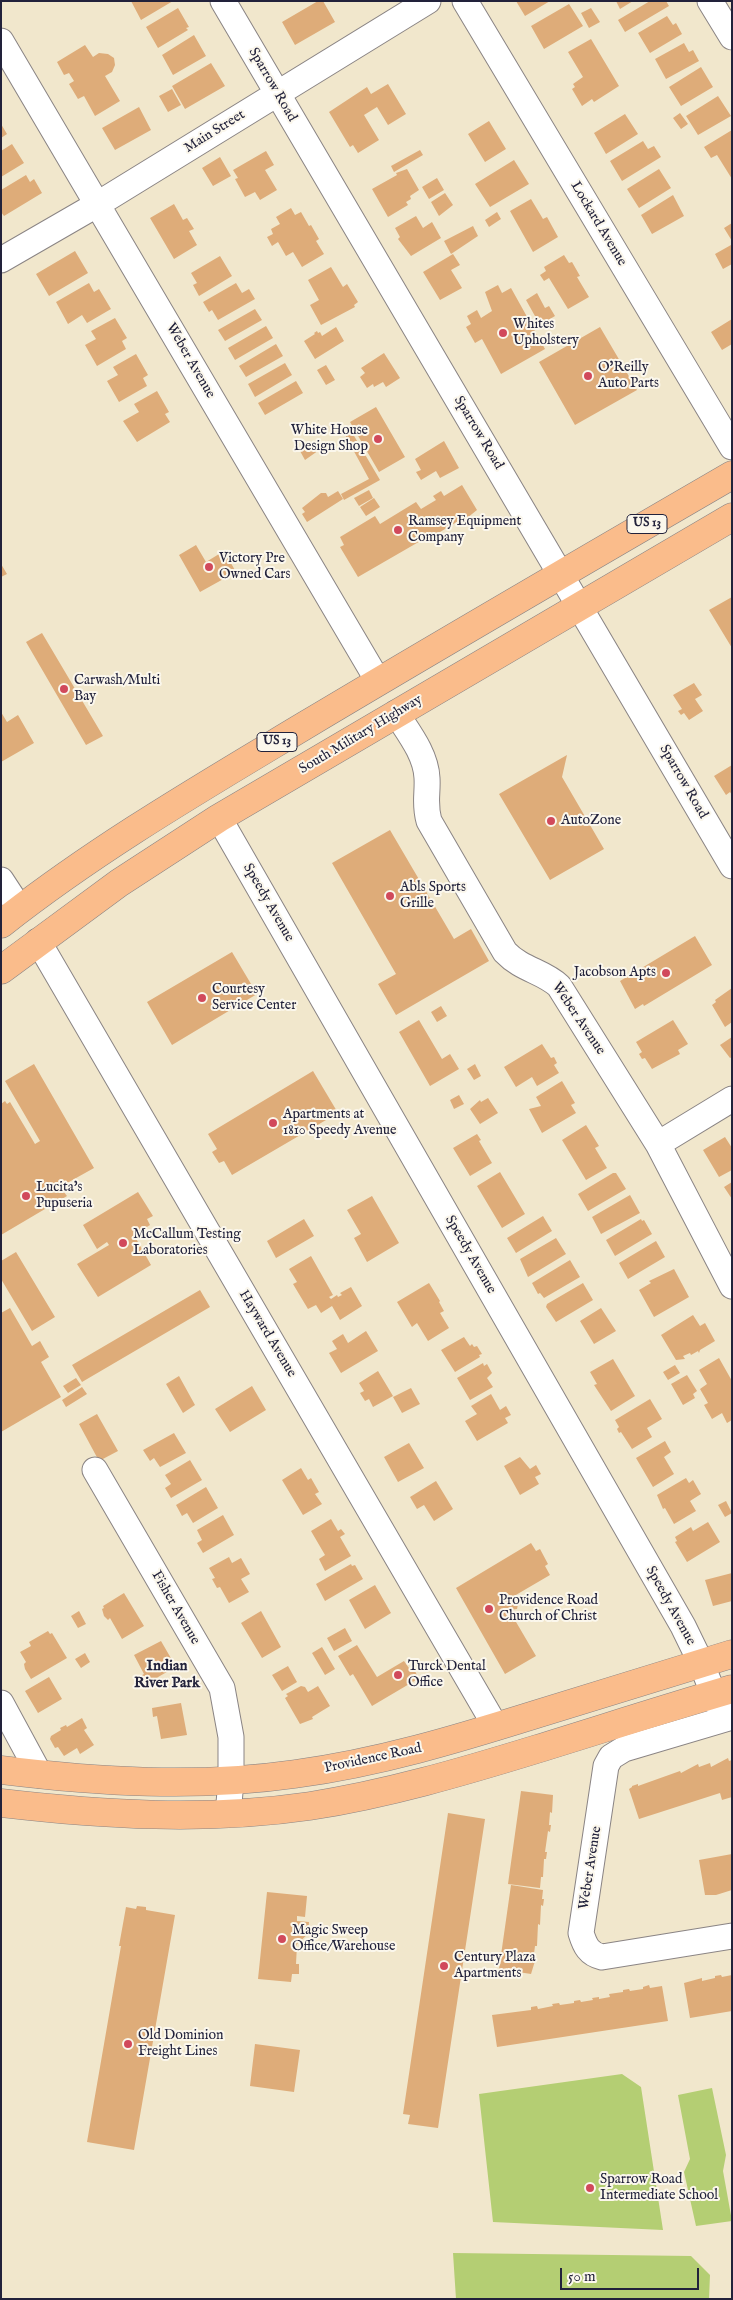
<!DOCTYPE html>
<html>
<head>
<meta charset="utf-8">
<style>
	body { margin:0 }
	#map { position:relative; width:733px; height:2300px; overflow:hidden; background:#f1e7cc; font-family:"IM FELL English",serif }
	canvas { display:block }
	.frame { position:absolute; inset:0; border:2px solid #22223b; pointer-events:none }
	.scale { position:absolute; left:560px; top:2268px; width:139px; height:22px; box-sizing:border-box; border:2px solid #22223b; border-top:0; padding-left:6px; font-size:15px; line-height:18px; white-space:nowrap; color:#22223b; -webkit-text-stroke:4px #fbf7ec; paint-order:stroke }
</style>
</head>
<body>
<div id="map">
<canvas width="733" height="2300"></canvas>
<div class="frame"></div>
<div class="scale">50 m</div>
</div>
<script>
const context = document.querySelector('canvas').getContext('2d');
context.lineJoin = 'round';
function fill(path, color) { context.fillStyle = color; context.fill(path, 'evenodd'); }
function strokePath(path, color, width, dash) { context.strokeStyle = color; context.lineWidth = width; context.lineCap = dash ? 'butt' : 'round'; context.setLineDash(dash || []); context.stroke(path); }
function write(font, color, halo, rows, align = 'center') {
  context.font = font + ' "IM FELL English",serif'; context.lineWidth = 4; context.setLineDash([]); context.textBaseline = 'middle'; context.strokeStyle = halo; context.fillStyle = color; for (const [text, x, y, turn = 0] of rows) {
    context.save(); context.translate(x, y); context.rotate((+turn || 0) * Math.PI / 180); context.textAlign = isNaN(turn) ? turn : align; if (halo) context.strokeText(text, 0, 0); context.fillText(text, 0, 0); context.restore();
  }
}
fill(new Path2D(`
	M622,2074L641,2087L663,2230L493,2222L479,2094Z
	M712,2088L726,2155L723,2171L732,2221L696,2226L684,2172L690,2159L678,2095Z
	M453,2253L691,2256L710,2275L709,2299H456Z`), '#b4ce73');
fill(new Path2D(`
	M131,1H173L141,20Z
	M318,1H323L335,22L295,45L282,22Z
	M516,1H550L525,16Z
	M616,1H633L620,9Z
	M650,1H666L669,6L625,32L618,20Z
	M569,4L583,26L544,49L531,26Z
	M178,8L189,27L186,28L188,30L158,48L146,27Z
	M591,8L600,22L589,28L581,13Z
	M667,16L673,25L676,23L682,34L650,53L638,33Z
	M194,35L206,56L173,75L162,55Z
	M591,39L619,86L594,102L592,99L582,106L572,89L575,87L573,84L583,77L568,52Z
	M684,43L689,52L693,50L699,61L666,79L655,59Z
	M85,45L93,57L99,53L108,54L114,58L115,65L112,72L105,76L120,101L95,116L84,96L78,99L69,84L74,81L69,73L64,75L57,62Z
	M211,63L225,86L185,109L172,86Z
	M701,67L713,87L681,106L669,87Z
	M388,84L406,114L388,125L377,107L364,115L379,140L358,153L353,145L350,147L329,112L367,87L371,94Z
	M172,89L181,105L168,112L159,96Z
	M718,96L731,116L698,135L686,116Z
	M139,107L151,130L115,150L102,128Z
	M680,113L688,124L681,129L673,118Z
	M625,114L638,134L606,154L594,133Z
	M489,121L506,149L485,162L468,134Z
	M1,124L7,134L1,138Z
	M732,130V179L717,155L711,158L704,147Z
	M643,141L648,149L654,146L661,157L622,181L610,161Z
	M12,144L24,163L1,177V151Z
	M420,150L423,155L394,172L391,166Z
	M266,151L274,165L265,170L277,190L260,200L255,192L245,197L235,179L238,178L233,170Z
	M220,157L231,176L213,186L202,168Z
	M514,160L529,184L490,207L475,184Z
	M407,169L419,190L410,196L411,199L406,202L408,205L388,217L372,189L397,175L396,173Z
	M659,169L671,188L639,208L627,189Z
	M26,175L30,182L34,179L42,193L4,216L1,212V190Z
	M437,178L444,190L429,199L422,187Z
	M445,193L453,205L439,216L431,202Z
	M673,195L684,216L652,234L641,215Z
	M531,199L543,219L547,217L558,237L533,252L510,211Z
	M174,204L183,220L187,218L194,229L189,231L197,245L174,259L150,218Z
	M291,208L295,215L301,212L309,226L311,225L319,239L316,241L324,254L302,267L293,252L286,256L278,242L272,246L267,237L273,234L271,229L280,224L276,217Z
	M497,212L501,219L489,227L485,220Z
	M416,216L423,228L432,222L441,238L411,256L398,239L400,237L395,228Z
	M732,223V241L724,228Z
	M473,226L478,236L451,254L444,241Z
	M731,245L732,264L723,269L715,254Z
	M75,251L88,273L49,296L36,274Z
	M453,254L460,265L451,270L462,288L440,300L423,272Z
	M564,255L569,263L572,262L580,276L577,277L589,297L568,309L549,278L544,281L540,275L546,271L544,267Z
	M220,256L232,276L199,296L193,285L197,283L191,273Z
	M331,267L343,287L347,284L358,302L354,305L355,307L321,325L310,305L319,300L308,280Z
	M89,283L94,292L99,289L111,309L87,323L82,315L68,324L56,302Z
	M236,283L242,293L249,289L255,299L218,320L212,310L209,312L203,302Z
	M498,285L502,293L511,288L545,349L501,374L482,339L475,343L466,327L471,324L467,316L477,310L481,318L492,311L485,292Z
	M537,293L545,308L549,306L555,316L540,325L526,300Z
	M255,309L262,320L225,341L218,330Z
	M115,318L127,338L122,341L126,349L97,366L85,345L96,339L91,331Z
	M732,319V344L722,350L711,332Z
	M266,326L273,338L235,360L228,348Z
	M336,327L344,341L315,359L304,341L315,334L314,333L317,331L318,333L320,332L322,336Z
	M600,327L637,390L575,425L539,362Z
	M276,344L283,356L246,377L239,366Z
	M384,353L400,378L386,387L383,382L374,387L373,384L367,388L360,377L365,373L361,368Z
	M136,354L148,375L143,378L147,386L119,402L107,381L118,375L113,367Z
	M285,363L292,375L255,397L248,384Z
	M326,365L335,380L326,385L317,370Z
	M296,381L303,393L265,415L258,403Z
	M157,391L169,412L165,414L170,422L137,442L123,421L139,412L134,404Z
	M376,407L405,457L379,472L350,422Z
	M350,429L380,480L344,500L341,494L369,479L344,433Z
	M317,440L322,448L305,460L300,451Z
	M444,441L459,468L440,478L436,471L421,480L416,472L421,470L415,459Z
	M462,485L477,510L462,522L460,520L430,538L429,536L358,577L340,547L344,545L340,537L375,516L380,524L416,502L421,509L436,500L433,496L441,491L444,496Z
	M369,490L373,498L359,506L354,498Z
	M338,491L343,499L307,522L302,514L305,512L302,508L321,493H326L328,497Z
	M374,498L380,507L366,516L360,507Z
	M196,545L206,562L224,551L236,572L200,592L179,555Z
	M1,564L7,574L1,577Z
	M732,597V648L709,610Z
	M42,633L103,736L86,745L26,642Z
	M694,683L702,695L695,699L703,711L689,720L684,713L681,715L678,711L682,709L673,695Z
	M1,712L7,722L18,715L34,743L1,762Z
	M567,755L562,777L604,849L550,880L499,794Z
	M732,765V795L730,792L726,795L714,776Z
	M390,830L454,939L471,929L489,961L396,1015L378,984L396,974L332,863Z
	M695,936L712,965L644,1006L643,1004L635,1009L620,981Z
	M232,952L257,994L172,1045L147,1002Z
	M732,988V1022L725,1027L712,1005L716,1002L715,1000Z
	M441,1006L447,1016L437,1022L431,1012Z
	M419,1020L442,1059L450,1054L459,1069L430,1086L399,1032Z
	M673,1020L688,1044L678,1050L680,1054L652,1069L645,1058L642,1059L639,1054L642,1052L636,1042Z
	M732,1037V1057L730,1058L720,1045Z
	M542,1044L551,1058L554,1057L557,1063L554,1065L559,1073L537,1086L532,1077L516,1087L504,1067Z
	M34,1064L94,1168L60,1187L67,1196L1,1235V1104L5,1101L7,1104L10,1102L35,1144L40,1141L5,1081Z
	M475,1064L481,1076L474,1080L467,1069Z
	M313,1071L338,1113L232,1175L224,1161L219,1163L212,1152L217,1149L208,1134Z
	M562,1081L575,1103L571,1105L576,1113L542,1133L529,1109L541,1106L536,1097Z
	M459,1095L464,1104L454,1109L450,1100Z
	M488,1098L498,1113L480,1124L470,1109L480,1100L481,1102Z
	M586,1125L599,1146L595,1148L607,1168L586,1180L562,1140Z
	M477,1134L481,1140L479,1141L492,1163L470,1176L453,1148Z
	M725,1137L732,1148V1170L719,1177L703,1150Z
	M500,1172L525,1214L502,1228L477,1186Z
	M613,1173H616L626,1189L588,1211L578,1194Z
	M732,1182V1199L724,1187Z
	M138,1192L153,1216L147,1219L150,1225L134,1235L151,1265L98,1297L77,1264L109,1245L107,1242L97,1249L83,1225Z
	M630,1195L640,1213L601,1234L592,1217Z
	M372,1196L399,1243L367,1262L354,1238L361,1234L347,1210Z
	M543,1216L552,1231L516,1253L507,1238Z
	M304,1219L314,1236L276,1258L267,1241Z
	M641,1219L642,1221L644,1220L652,1234L615,1256L606,1240Z
	M556,1238L566,1254L528,1277L520,1259Z
	M656,1241L665,1257L628,1279L619,1263Z
	M16,1252L55,1317L32,1331L1,1279V1261Z
	M311,1256L333,1295L329,1297L331,1299L337,1295L338,1297L342,1295L340,1293L351,1287L362,1306L340,1320L332,1306L321,1313L316,1305L308,1309L293,1284L297,1282L289,1269Z
	M570,1260L580,1277L544,1298L540,1293L538,1294L532,1283Z
	M674,1269L689,1297L654,1317L639,1290L651,1283L649,1281Z
	M429,1283L440,1301L439,1302L444,1311L440,1313L449,1328L428,1341L417,1323L412,1327L397,1302Z
	M583,1283L593,1300L556,1322L546,1307L547,1304Z
	M200,1290L210,1307L82,1382L72,1365Z
	M10,1308L32,1346L40,1341L49,1357L41,1362L61,1397L1,1432V1313Z
	M601,1308L616,1331L594,1344L580,1321Z
	M693,1315L700,1326L705,1323L715,1341L700,1350L699,1353L698,1351L691,1355L690,1353L683,1356L685,1359L676,1360L661,1335Z
	M366,1331L378,1351L341,1373L329,1353L337,1349L332,1341L343,1334L348,1343Z
	M464,1337L470,1346L472,1344L474,1347L477,1346L482,1354L479,1355L480,1357L455,1372L441,1350Z
	M719,1358L732,1381V1420L727,1423L722,1413L712,1419L704,1405L708,1403L700,1389L707,1384L699,1370Z
	M613,1359L635,1396L611,1411L594,1385L597,1384L590,1372Z
	M483,1363L484,1366L487,1364L492,1373L487,1378L493,1387L470,1400L457,1378Z
	M675,1365L680,1373L668,1380L663,1372Z
	M378,1371L393,1396L373,1407L369,1399L365,1401L360,1393L364,1391L359,1383Z
	M687,1375L697,1391L693,1394L695,1398L683,1405L671,1384Z
	M179,1376L195,1405L183,1413L166,1384Z
	M76,1378L81,1385L68,1393L63,1386Z
	M252,1386L266,1410L230,1432L215,1409Z
	M82,1387L87,1394L66,1407L62,1400Z
	M411,1388L420,1404L402,1413L393,1397Z
	M491,1394L500,1410L506,1406L511,1415L505,1418L508,1423L477,1441L465,1421L477,1414L471,1406Z
	M650,1399L662,1419L647,1428L652,1437L632,1449L621,1432L619,1433L617,1429L619,1427L615,1420Z
	M97,1414L118,1451L99,1461L79,1424Z
	M174,1433L186,1453L160,1467L154,1458L150,1461L143,1450Z
	M665,1441L671,1452L664,1457L674,1474L653,1487L636,1458Z
	M409,1443L424,1468L398,1482L384,1457Z
	M520,1457L530,1469L536,1465L541,1474L535,1477L539,1484L520,1495L504,1466Z
	M190,1460L202,1480L171,1498L165,1488L171,1484L165,1475Z
	M301,1468L308,1480L311,1478L319,1492L315,1494L322,1504L303,1515L282,1480Z
	M686,1478L689,1483L693,1480L701,1494L690,1501L696,1511L674,1524L665,1508L663,1509L657,1495Z
	M436,1481L453,1509L434,1521L424,1505L417,1509L410,1497Z
	M206,1487L218,1508L193,1523L187,1513L182,1516L176,1505Z
	M726,1501L732,1513L725,1517L718,1505Z
	M223,1515L234,1535L203,1553L197,1543L202,1540L197,1530Z
	M331,1519L338,1531L341,1529L345,1534L340,1537L351,1556L325,1571L319,1559L325,1555L311,1531Z
	M708,1522L720,1542L687,1562L675,1542L677,1541L675,1537L691,1527L693,1531Z
	M531,1543L536,1551L540,1549L548,1564L545,1566L550,1575L509,1599L519,1600L517,1609L509,1610L536,1656L505,1674L456,1588Z
	M229,1557L232,1563L241,1558L250,1574L241,1579L249,1592L229,1603L220,1587L217,1588L212,1579L215,1578L209,1568Z
	M351,1564L352,1566L355,1565L363,1579L325,1601L316,1584Z
	M732,1573V1601L713,1606L705,1580Z
	M375,1585L391,1613L365,1629L349,1600Z
	M124,1593L144,1626L122,1639L110,1618L108,1620L104,1616L102,1609L104,1608L103,1606Z
	M79,1611L86,1624L78,1628L71,1616Z
	M261,1611L281,1647L262,1658L241,1623Z
	M345,1628L352,1641L334,1651L327,1638Z
	M48,1631L50,1634L52,1633L67,1658L31,1679L25,1669L24,1664L26,1662L20,1652L31,1646L29,1642Z
	M161,1641L172,1660L168,1662L172,1669L146,1684L139,1677L144,1674L134,1655Z
	M357,1645L377,1677L404,1661L411,1671L414,1669L417,1675L414,1677L416,1680L372,1706L353,1674L350,1676L338,1656Z
	M322,1647L335,1669L325,1675L312,1653Z
	M85,1653L90,1662L81,1668L75,1659Z
	M288,1666L297,1682L282,1691L272,1675Z
	M49,1677L62,1699L38,1713L25,1691Z
	M301,1686L305,1687L308,1692L318,1686L330,1706L312,1717L313,1719L300,1724L285,1698L288,1696L286,1694Z
	M181,1703L187,1735L161,1739L157,1716L153,1717L152,1708Z
	M82,1718L87,1728L84,1730L94,1745L80,1754L77,1748L64,1756L58,1747L55,1748L50,1739L51,1736L61,1730L60,1728L66,1725L67,1727Z
	M728,1758L729,1761L732,1760V1797L722,1800L720,1793L639,1819L629,1789L632,1787V1786L638,1784V1786L680,1771L681,1773L698,1764L699,1767L710,1763L711,1767Z
	M521,1791L553,1795L552,1813L550,1812L549,1825H551L550,1832L548,1831L545,1852H547L546,1859H544L543,1877H541L540,1888L508,1884Z
	M448,1813L485,1819L438,2128L408,2124L410,2115L403,2114Z
	M732,1854V1890L716,1895H705L699,1860Z
	M511,1885L543,1890L542,1899H544L543,1906L541,1905L540,1925L538,1924L537,1946H535L533,1961H535L531,1974L499,1969Z
	M267,1892L307,1896L305,1917L297,1916V1921L309,1922L308,1934L297,1944L296,1964H299V1974H292L291,1982L258,1979Z
	M137,1906L146,1907V1910L175,1915L134,2150L87,2142L121,1946H119L126,1907L136,1909Z
	M721,1975L722,1977L732,1975V2011L690,2018L684,1983L702,1978V1981L715,1978V1976Z
	M649,1985L650,1988L662,1986L668,2021L497,2047L492,2015L531,2010V2007L537,2006L538,2009L553,2006L552,2004L559,2003L560,2005L574,2003V2001L580,2000L581,2002L593,2000L592,1998L599,1997V1999L610,1997L609,1994L623,1992V1990L629,1989L630,1991L643,1989V1987Z
	M255,2044L300,2050L294,2092L250,2086Z`), '#deac79');
const minor = new Path2D(`
	M223,1L732,866
	M465,1L732,447
	M710,1L732,37
	M1,41L378,681
	M1,260L98,204L428,1
	M396,713C408,732 426,754 427,778C428,794 424,803 429,821L505,952C522,970 543,971 559,986L658,1144L732,1286
	M219,818L683,1626L701,1663L724,1719
	M1,880L20,909
	M38,941L496,1727
	M658,1144L732,1099
	M95,1470L222,1688L231,1737V1781L228,1814
	M1,1703L40,1775
	M732,1717L624,1749L611,1757L606,1766L581,1933C585,1946 589,1954 602,1957L732,1936`);
const major = new Path2D(`
	M1,924C96,849 201,788 304,726C446,641 589,558 732,475
	M1,970L119,883L219,818L732,517
	M1,1770C99,1782 197,1788 295,1774C378,1763 457,1739 537,1714C602,1694 667,1674 732,1654
	M1,1803C104,1815 207,1821 310,1806C387,1794 462,1772 537,1749C602,1729 667,1708 732,1689`);
strokePath(minor, '#8a8484', 27);
strokePath(major, '#8a8484', 29);
strokePath(minor, '#fff', 25);
strokePath(major, '#fabc8b', 28);
for (const [x, y, r, color] of [
	[503,333,5,"#d1495b"],
	[588,376,5,"#d1495b"],
	[378,439,5,"#d1495b"],
	[398,530,5,"#d1495b"],
	[209,567,5,"#d1495b"],
	[64,689,5,"#d1495b"],
	[551,821,5,"#d1495b"],
	[390,896,5,"#d1495b"],
	[666,973,5,"#d1495b"],
	[202,998,5,"#d1495b"],
	[273,1123,5,"#d1495b"],
	[26,1196,5,"#d1495b"],
	[123,1243,5,"#d1495b"],
	[489,1609,5,"#d1495b"],
	[398,1675,5,"#d1495b"],
	[282,1939,5,"#d1495b"],
	[444,1966,5,"#d1495b"],
	[128,2044,5,"#d1495b"],
	[590,2188,5,"#d1495b"]
]) { const dot = new Path2D(); dot.arc(x, y, r, 0, 2 * Math.PI); context.fillStyle = color; context.fill(dot); strokePath(dot, '#fbf7ec', 2); }
for (const [x, y, w] of [
	[647,524,40],
	[277,742,40]
]) { const box = new Path2D(); box.roundRect(x - w / 2, y - 9.5, w, 19, 4); context.fillStyle = '#fbf7ec'; context.fill(box); strokePath(box, '#22223b', 1); }
write('bold 12px', '#22223b', null, [
	["US 13",647,524],
	["US 13",277,742]
]);
write('14px', '#22223b', '#fbf7ec', [
	["Sparrow Road",272,85,60],
	["Main Street",215,132,-32],
	["Lockard Avenue",598,224,59],
	["Weber Avenue",190,361,60],
	["Sparrow Road",478,433,59],
	["South Military Highway",361,735,-31],
	["Sparrow Road",683,782,60],
	["Speedy Avenue",268,903,60],
	["Weber Avenue",578,1019,56],
	["Speedy Avenue",470,1255,60],
	["Hayward Avenue",267,1334,59],
	["Speedy Avenue",670,1606,61],
	["Fisher Avenue",175,1608,60],
	["Providence Road",373,1759,-12],
	["Weber Avenue",591,1868,-81]
]);
write('14px', '#22223b', '#fbf7ec', [
	["Whites",513,325],
	["Upholstery",513,341],
	["O'Reilly",598,368],
	["Auto Parts",598,384],
	["White House",368,431,"right"],
	["Design Shop",368,447,"right"],
	["Ramsey Equipment",408,522],
	["Company",408,538],
	["Victory Pre",219,559],
	["Owned Cars",219,575],
	["Carwash/Multi",74,681],
	["Bay",74,697],
	["AutoZone",561,821],
	["Abls Sports",400,888],
	["Grille",400,904],
	["Jacobson Apts",656,973,"right"],
	["Courtesy",212,990],
	["Service Center",212,1006],
	["Apartments at",283,1115],
	["1810 Speedy Avenue",283,1131],
	["Lucita's",36,1188],
	["Pupuseria",36,1204],
	["McCallum Testing",133,1235],
	["Laboratories",133,1251],
	["Providence Road",499,1601],
	["Church of Christ",499,1617],
	["Turck Dental",408,1667],
	["Office",408,1683],
	["Magic Sweep",292,1931],
	["Office/Warehouse",292,1947],
	["Century Plaza",454,1958],
	["Apartments",454,1974],
	["Old Dominion",138,2036],
	["Freight Lines",138,2052],
	["Sparrow Road",600,2180],
	["Intermediate School",600,2196]
], 'left');
write('bold 15px', '#22223b', '#fbf7ec', [
	["Indian",167,1667],
	["River Park",167,1684]
]);
</script>
</body>
</html>
